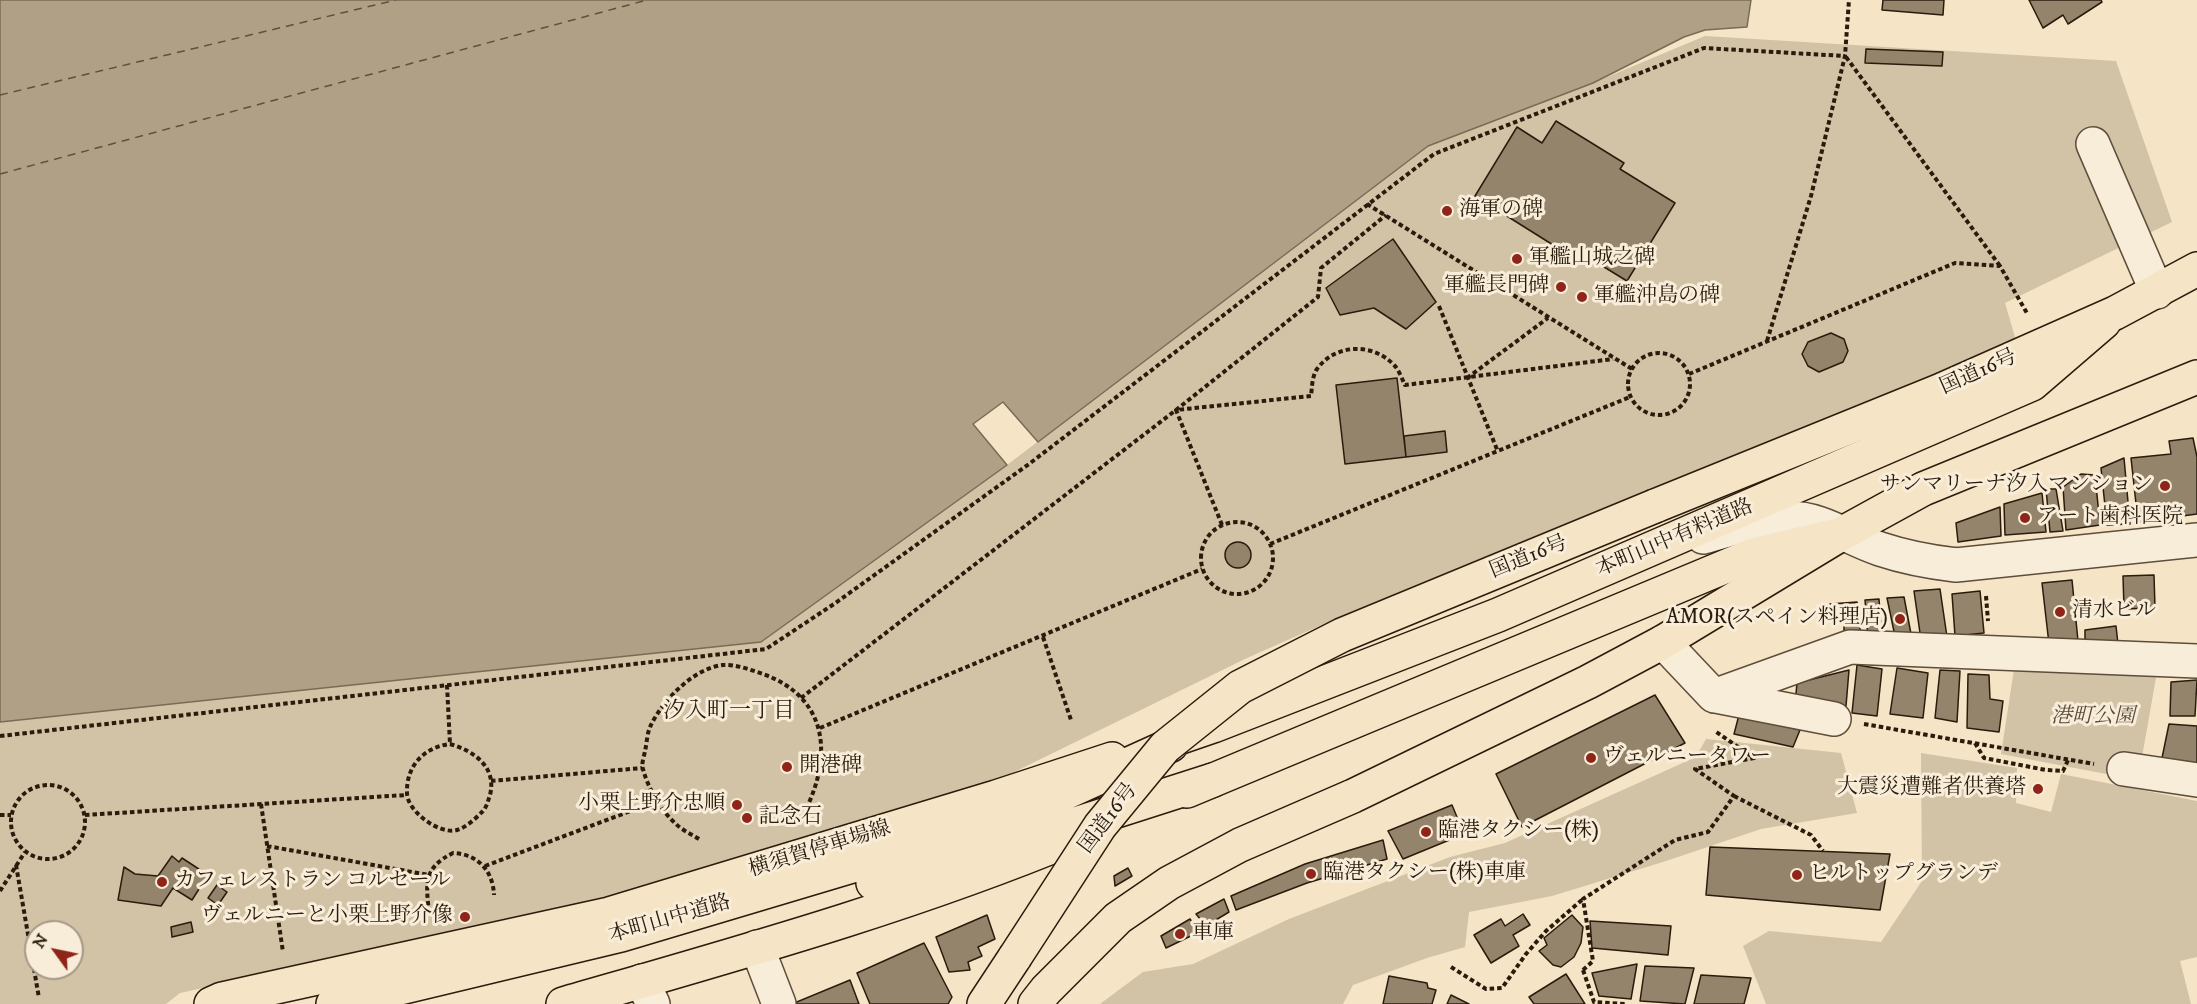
<!DOCTYPE html>
<html>
<head>
<meta charset="utf-8">
<style>
	body { margin:0 }
	#map { position:relative; width:2197px; height:1004px; overflow:hidden; background:#f5e4c5; font-family:"IM FELL DW Pica",serif }
	canvas { display:block }
	.north { position:absolute; left:24px; top:920px; width:60px; height:60px; box-sizing:border-box; background:#f8edd9; border:2px solid #a69987; border-radius:50%; rotate:303deg; font-size:16px; font-weight:700; line-height:24px; text-align:center; color:#2a1b0c }
	.north::after { content:''; display:block; margin:auto; width:21px; height:27px; background:#8f2418; clip-path:polygon(50% 0,100% 100%,50% 72%,0 100%) }
</style>
</head>
<body>
<div id="map">
<canvas width="2197" height="1004"></canvas>
<div class="north">N</div>
</div>
<script>
const context = document.querySelector('canvas').getContext('2d');
context.lineJoin = 'round';
function fill(path, color) { context.fillStyle = color; context.fill(path, 'evenodd'); }
function strokePath(path, color, width, dash) { context.strokeStyle = color; context.lineWidth = width; context.lineCap = dash ? 'butt' : 'round'; context.setLineDash(dash || []); context.stroke(path); }
function write(font, color, halo, rows, align = 'center') {
  context.font = font + ' "IM FELL DW Pica","Noto Serif JP",serif'; context.lineWidth = 6; context.setLineDash([]); context.textBaseline = 'middle'; context.strokeStyle = halo; context.fillStyle = color; for (const [text, x, y, turn = 0] of rows) {
    context.save(); context.translate(x, y); context.rotate((+turn || 0) * Math.PI / 180); context.textAlign = isNaN(turn) ? turn : align; if (halo) context.strokeText(text, 0, 0); context.fillText(text, 0, 0); context.restore();
  }
}
fill(new Path2D(`
	M1705,36L2116,61L2172,222L2005,303L2017,344L1658,486L1351,612L1247,658L1006,776L603,901L180,993L166,1004H0V722L761,642L1007,465L1428,146L1593,83ZM36,932H72V968H36Z
	M2015,663L2158,666L2138,780L2001,754Z
	M1706,739L1841,753L1857,813L1761,829L1666,861L1552,896L1469,912L1465,947L1427,958L1353,985L1343,1004H1100L1143,972L1193,964L1289,919L1450,857L1505,843L1696,757Z
	M1921,753L2017,768L2016,803L2051,812L2061,774L2197,801V957L2180,961L2191,1004H1766L1743,946L1769,931L1881,942L1922,881Z`), '#d2c2a6');
const water = new Path2D(`
	M0,0H1751L1747,27L1705,30L1684,37L1593,83L1428,146L1038,442L1003,402L973,424L1007,465L761,642L0,722Z`);
fill(water, '#b0a086');
strokePath(water, '#7a6b55', 1.5);
strokePath(new Path2D(`
	M0,95L396,0
	M0,174L647,0`), '#60503d', 1.5, [8, 6]);
const building = new Path2D(`
	M1883,0H1944L1943,15L1882,10Z
	M2029,0H2101L2102,2L2068,24L2063,15L2043,28Z
	M1866,49L1943,52L1942,66L1865,63Z
	M1556,121L1624,163L1620,169L1675,203L1627,281L1573,248L1569,255L1475,196L1517,127L1542,143Z
	M1393,239L1436,302L1406,329L1374,308L1340,315L1326,288Z
	M1831,333L1844,339L1848,351L1843,362L1819,372L1808,366L1802,354L1808,342Z
	M1397,378L1406,457L1345,464L1336,385Z
	M1445,431L1447,452L1406,457L1404,436Z
	M2193,438L2197,457V514L2138,522L2131,458L2171,454L2169,441Z
	M2124,458L2130,524L2107,525L2101,468Z
	M2081,474L2095,475L2100,525L2066,530L2063,487Z
	M2046,489H2056L2063,531L2050,532Z
	M2042,493L2046,532L2005,535L2004,504Z
	M2000,507L2001,536L1958,542L1956,523Z
	M1225 555a13 13 0 1 1 26 0a13 13 0 1 1-26 0Z
	M2154,575L2155,608L2124,609L2123,576Z
	M2072,580L2078,641L2049,644L2042,583Z
	M1940,589L1947,637L1921,640L1914,591Z
	M1980,591L1984,633L1955,636L1952,594Z
	M1904,597L1912,639L1896,641L1887,598Z
	M1879,599L1882,637L1868,638L1865,600Z
	M1857,602L1861,638L1844,633V618H1835L1830,604Z
	M2116,626L2118,644L2085,650V630Z
	M1857,665L1882,669L1877,716L1852,713Z
	M1897,668L1928,673L1923,718L1890,714Z
	M1849,670L1846,706L1795,704L1797,683Z
	M1940,670L1960,671L1957,722L1935,718Z
	M1968,674L1989,675L1990,699L2003,701L1999,732L1967,728Z
	M2197,680L2195,716H2170L2171,682Z
	M1655,695L1685,743L1522,827L1496,774Z
	M1739,715L1800,730L1793,747L1734,734Z
	M2169,724L2197,726V763L2162,758Z
	M1452,805L1464,834L1403,859L1388,831Z
	M1383,840L1387,859L1307,883L1236,910L1231,896L1305,864Z
	M1710,847L1890,854L1880,910L1706,895Z
	M172,856L179,862L182,858L208,875L192,900L173,888L161,906L118,900L124,867L135,874L158,876Z
	M1128,868L1132,876L1115,886L1114,876Z
	M217,885L227,892L218,905L208,898Z
	M1224,899L1229,912L1206,926L1196,914Z
	M1523,914L1530,925L1513,935L1519,946L1491,963L1474,935L1501,919L1505,926Z
	M987,915L995,939L978,947L982,956L968,962L970,970L949,972L936,937Z
	M1572,915L1583,927L1581,943L1574,957L1561,967L1553,965L1539,951L1547,945L1544,938Z
	M1190,919L1199,932L1166,948L1161,936Z
	M1590,921L1671,926L1668,955L1592,948Z
	M191,922L193,932L172,937L171,927Z
	M924,943L952,997L948,1004H870L857,973Z
	M1637,964L1631,999L1599,996L1592,973Z
	M1645,966L1694,968L1685,1004L1640,1001Z
	M1566,974L1585,1004H1534L1529,997Z
	M1701,975L1751,978L1744,1004H1694Z
	M1389,976L1427,983L1428,988L1436,990L1432,1004H1383Z
	M850,980L859,1004H792Z
	M1451,995L1469,1004H1447Z`);
fill(building, '#94846c');
strokePath(building, '#2a1b0c', 1.5);
const minor = new Path2D(`
	M2093,144L2157,292
	M1703,537C1730,530 1760,518 1789,518C1822,518 1849,539 1880,549C1904,557 1930,562 1956,565L2197,540
	M1663,642L1714,696L1850,647L2197,661
	M1716,696L1834,719
	M2124,769L2197,780
	M757,947L779,1004
	M642,981L653,1004`);
const major = new Path2D(`
	M1181,737L1213,726L1498,615L2032,384L2104,322
	M1187,791L1753,555L1833,536
	M211,1004L222,999L267,989L609,914L996,797L1112,759
	M563,1004C736,954 910,906 1076,837`);
const highway = new Path2D(`
	M1655,506L1939,391L2115,313L2197,269
	M873,883L1010,845L1213,780
	M333,1004L621,935L1003,821L1171,745
	M984,1004L1015,957
	M1035,1004L1046,990L1118,918L1169,883L1240,845L1353,796L1588,682L1663,642L1843,533L1923,489L2197,377`);
strokePath(minor, '#5d4d3a', 36);
strokePath(major, '#2a1b0c', 36);
strokePath(highway, '#2a1b0c', 36);
strokePath(new Path2D(`
	M1846,57L2000,266
	M1367,204L1632,369
	M1439,306L1498,452
	M1767,341L1811,196L1845,56L1849,0
	M1628 384a31 31 0 1 1 62 0a31 31 0 1 1-62 0Z
	M1689,374L1955,263L2000,266L2028,315
	M1467,378L1548,318
	M1201 558a36 36 0 1 1 72 0a36 36 0 1 1-72 0Z
	M1222,525L1176,410L1311,396C1312,388 1312,376 1317,369C1335,344 1372,342 1394,365C1399,370 1402,379 1405,385L1613,359
	M1270,544L1630,397
	M1986,596L1988,621
	M1043,637L1071,720
	M447,685L450,744
	M801,698L1176,410L1318,297L1321,268L1386,215
	M1864,724L2094,764
	M820,728L1202,569
	M0,736L766,649L834,604L1029,464L1434,154L1704,48L1845,56
	M1975,743L1984,758L2046,770L2063,771L2068,760
	M450,744C474,751 497,767 490,795C488,801 487,806 483,811C476,818 467,827 457,830C439,835 407,811 407,793C406,765 425,747 450,744Z
	M491,781L642,768
	M11 822a37 37 0 1 1 74 0a37 37 0 1 1-74 0Z
	M1734,796L1811,835L1823,851
	M261,804L283,952
	M0,815H11
	M85,815L406,795
	M699,839C691,834 682,830 676,824C661,811 648,788 643,769C641,764 644,757 645,751C647,743 647,732 651,725C663,700 694,668 723,665C735,664 751,670 763,674C827,697 833,754 806,809
	M267,846L429,875
	M16,865L39,998
	M485,866L657,801
	M0,891L25,852
	M429,913C426,883 423,868 453,853C478,854 493,871 494,895
	M1451,967L1486,989L1502,988L1526,954L1546,931L1583,899
	M1583,970L1593,961L1583,899L1675,840L1708,832L1734,796L1695,769L1754,758L1715,731
	M1583,970L1594,1002L1625,1004`), '#2a1b0c', 4, [4.5, 3]);
strokePath(minor, '#f8edd9', 33);
strokePath(major, '#f5e4c5', 33);
strokePath(highway, '#f5e4c5', 33);
const highwayBridge = new Path2D(`
	M1015,957L1100,826L1165,747L1240,687L1342,635L1655,506`);
strokePath(highwayBridge, '#2a1b0c', 36, []);
strokePath(highwayBridge, '#f5e4c5', 33);
for (const [x, y, r, color] of [
	[1447,211,6,"#8f2418"],
	[1517,259,6,"#8f2418"],
	[1561,287,6,"#8f2418"],
	[1582,297,6,"#8f2418"],
	[2165,486,6,"#8f2418"],
	[2025,518,6,"#8f2418"],
	[2060,612,6,"#8f2418"],
	[1900,619,6,"#8f2418"],
	[1591,758,6,"#8f2418"],
	[787,767,6,"#8f2418"],
	[2038,789,6,"#8f2418"],
	[737,805,6,"#8f2418"],
	[747,818,6,"#8f2418"],
	[1426,832,6,"#8f2418"],
	[1311,874,6,"#8f2418"],
	[1797,875,6,"#8f2418"],
	[162,882,6,"#8f2418"],
	[465,917,6,"#8f2418"],
	[1180,934,6,"#8f2418"]
]) { const dot = new Path2D(); dot.arc(x, y, r, 0, 2 * Math.PI); context.fillStyle = color; context.fill(dot); strokePath(dot, '#f8edd9', 2); }
write('21px', '#2a1b0c', '#f8edd9', [
	["海軍の碑",1459,211],
	["軍艦山城之碑",1529,259],
	["軍艦長門碑",1549,287,"right"],
	["軍艦沖島の碑",1594,297],
	["サンマリーナ汐入マンション",2153,486,"right"],
	["アート歯科医院",2037,518],
	["清水ビル",2072,612],
	["AMOR(スペイン料理店)",1888,619,"right"],
	["ヴェルニータワー",1603,758],
	["開港碑",799,767],
	["大震災遭難者供養塔",2026,789,"right"],
	["小栗上野介忠順",725,805,"right"],
	["記念石",759,818],
	["臨港タクシー(株)",1438,832],
	["臨港タクシー(株)車庫",1323,874],
	["ヒルトップグランデ",1809,875],
	["カフェレストラン コルセール",174,882],
	["ヴェルニーと小栗上野介像",453,917,"right"],
	["車庫",1192,934]
], 'left');
write('21px', '#2a1b0c', '#f8edd9', [
	["国道16号",1979,373,-24],
	["本町山中有料道路",1675,539,-23],
	["国道16号",1529,558,-22],
	["国道16号",1109,819,-53],
	["横須賀停車場線",820,850,-17],
	["本町山中道路",670,920,-16]
]);
write('italic 21px', '#5c4d3a', '#f8edd9', [
	["港町公園",2093,718]
]);
write('22px', '#2a1b0c', '#f8edd9', [
	["汐入町一丁目",729,712]
]);
</script>
</body>
</html>
